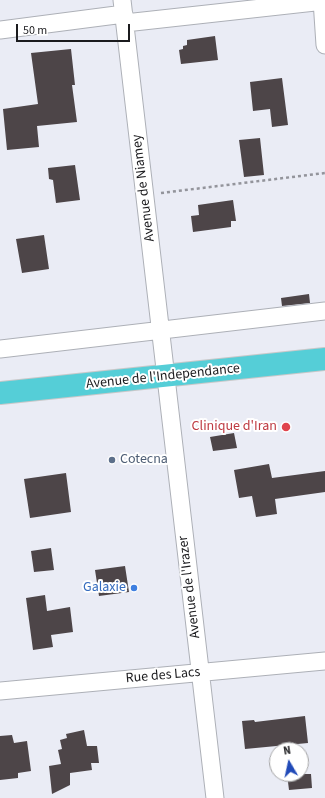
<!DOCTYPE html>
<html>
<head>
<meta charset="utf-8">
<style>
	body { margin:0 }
	#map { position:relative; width:325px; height:798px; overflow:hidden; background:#eaecf5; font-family:"Source Sans 3",sans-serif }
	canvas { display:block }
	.north { position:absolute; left:269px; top:742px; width:40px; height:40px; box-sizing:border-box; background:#fff; border:1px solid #a4a4a5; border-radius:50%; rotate:351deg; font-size:11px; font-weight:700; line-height:16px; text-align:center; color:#1b1b1e }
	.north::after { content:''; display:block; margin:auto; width:14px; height:18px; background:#214ab8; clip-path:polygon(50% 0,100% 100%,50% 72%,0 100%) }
	.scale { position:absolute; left:16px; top:24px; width:114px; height:18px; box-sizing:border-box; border:2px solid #1b1b1e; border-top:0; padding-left:5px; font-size:12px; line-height:14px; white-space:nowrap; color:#1b1b1e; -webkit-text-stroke:3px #fff; paint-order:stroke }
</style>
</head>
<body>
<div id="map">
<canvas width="325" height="798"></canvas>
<div class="north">N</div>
<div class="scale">50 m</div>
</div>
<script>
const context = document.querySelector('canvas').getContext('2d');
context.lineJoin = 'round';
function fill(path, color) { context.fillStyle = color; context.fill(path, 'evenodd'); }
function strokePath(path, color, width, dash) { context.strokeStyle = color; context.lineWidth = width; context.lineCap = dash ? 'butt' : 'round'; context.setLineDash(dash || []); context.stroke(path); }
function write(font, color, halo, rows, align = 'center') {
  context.font = font + ' "Source Sans 3",sans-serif'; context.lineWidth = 4; context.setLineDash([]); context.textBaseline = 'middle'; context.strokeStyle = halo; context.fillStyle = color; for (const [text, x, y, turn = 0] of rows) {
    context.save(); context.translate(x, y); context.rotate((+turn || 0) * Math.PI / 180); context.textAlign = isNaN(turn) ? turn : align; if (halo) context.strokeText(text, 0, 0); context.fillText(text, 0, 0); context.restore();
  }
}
fill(new Path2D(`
	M215,36L218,60L181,64L179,50L183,49V46L187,45V40Z
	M71,49L75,85H72L77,122L37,126L39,147L7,150L3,109L38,104L31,53Z
	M282,78L288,125L272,127L270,109L253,111L250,82Z
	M260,138L264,175L244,177L239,140Z
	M75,165L80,200L56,203L53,180L49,179L48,168Z
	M233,200L236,221H231V227L193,232L191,216L199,215L198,205Z
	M44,235L49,269L22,273L16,239Z
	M309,294L310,303L282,306L281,298Z
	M234,433L237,448L213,451L210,437Z
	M269,464L272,478L325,471V492L275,499L277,514L256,517L252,496L239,498L234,470Z
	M66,473L71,512L30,518L24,479Z
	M51,548L54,570L34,572L31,551Z
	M125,566L129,592L99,596L95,570Z
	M45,595L47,611L70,607L73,632L51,635L53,647L33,650L26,598Z
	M305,716L308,743L245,749L242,721L254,720L255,722Z
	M84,730L87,746H97L99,763H91L92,770L70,773V785L52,794L49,766L61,764L58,750L62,749L60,740L67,738L66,734Z
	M12,735L14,743L27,741L31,771L18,773V778L0,780V736Z
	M287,774H311L312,788L289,790Z`), '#4d4548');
const minor = new Path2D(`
	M122,0L215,798
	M322,0L325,45
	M125,23L325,1
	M0,30L124,14
	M0,349L325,311
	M0,691L325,661`);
const highway = new Path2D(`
	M0,393L325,359`);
strokePath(minor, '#adb0b7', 19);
strokePath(highway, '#c8c8c9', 24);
strokePath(new Path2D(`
	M161,193L325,173`), '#93949b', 2.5, [3, 3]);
strokePath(minor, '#fff', 17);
strokePath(highway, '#55ced7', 22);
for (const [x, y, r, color] of [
	[286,427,5,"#e0444e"],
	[112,460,4,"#5c6f8a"],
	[134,588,4,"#3f7fe0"]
]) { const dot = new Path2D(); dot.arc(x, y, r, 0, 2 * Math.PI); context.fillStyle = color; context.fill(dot); strokePath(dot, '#fff', 1.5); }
write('14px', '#1b1b1e', '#fff', [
	["Avenue de Niamey",144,188,-97],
	["Avenue de l'Independance",163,377,-6],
	["Avenue de l'Irazer",190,587,-97],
	["Rue des Lacs",163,676,-5]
]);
write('14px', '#be3a42', '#fff', [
	["Clinique d'Iran",277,427]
], 'right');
write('14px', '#4e5e75', '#fff', [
	["Cotecna",120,460]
], 'left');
write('14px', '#366cbe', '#fff', [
	["Galaxie",126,588]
], 'right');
</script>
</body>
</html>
